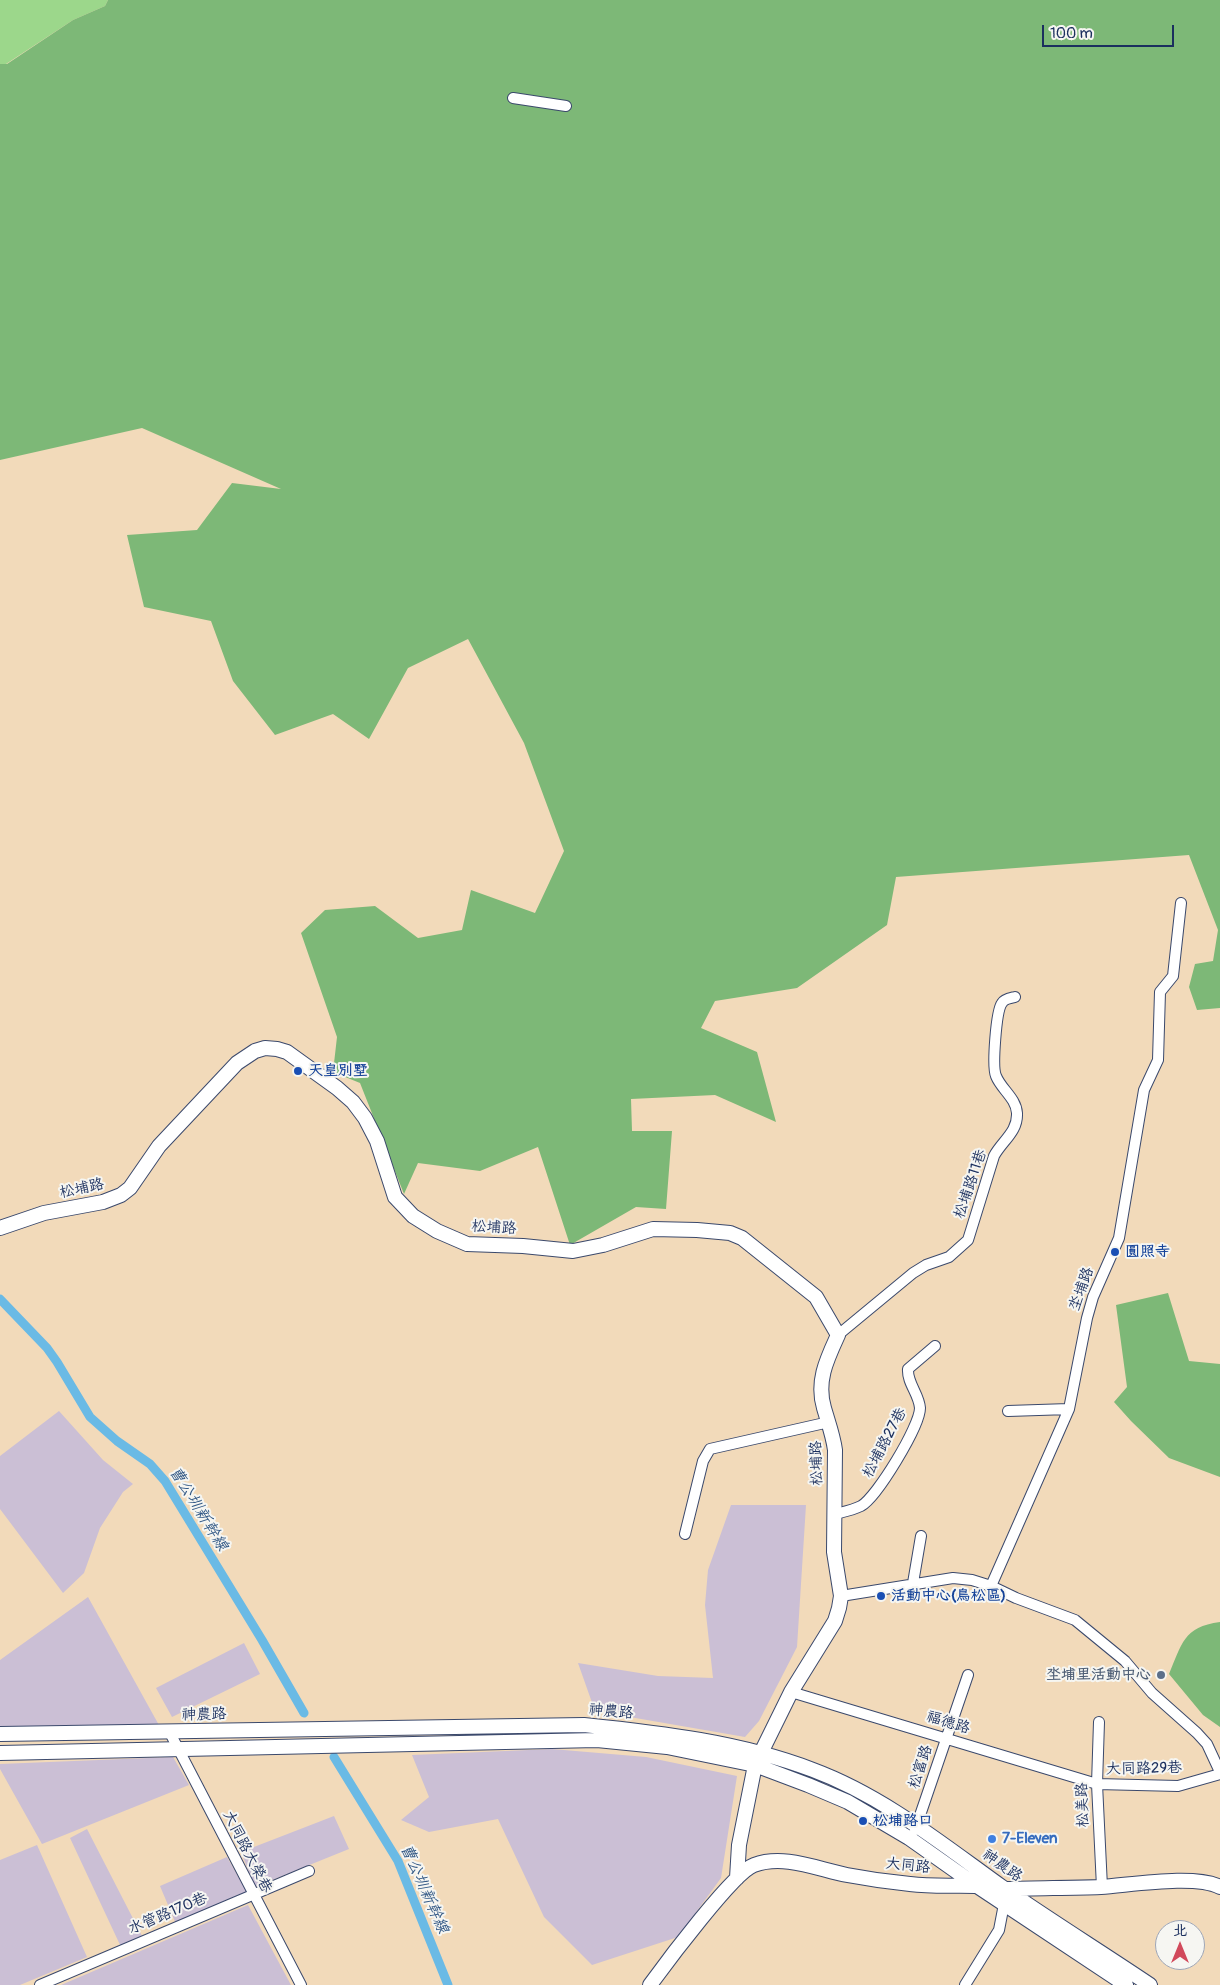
<!DOCTYPE html>
<html>
<head>
<meta charset="utf-8">
<style>
	body { margin:0 }
	#map { position:relative; width:1220px; height:1985px; overflow:hidden; background:#f2daba; font-family:Pangolin,"LXGW WenKai TC",sans-serif }
	canvas { display:block }
	.north { position:absolute; left:1155px; top:1920px; width:50px; height:50px; box-sizing:border-box; background:#f6f6f2; border:1px solid #9ea6b7; border-radius:50%; rotate:0deg; font-size:14px; font-weight:700; line-height:20px; text-align:center; color:#1b2f5e }
	.north::after { content:''; display:block; margin:auto; width:18px; height:22px; background:#d1495b; clip-path:polygon(50% 0,100% 100%,50% 72%,0 100%) }
	.scale { position:absolute; left:1042px; top:25px; width:132px; height:22px; box-sizing:border-box; border:2px solid #1b2f5e; border-top:0; padding-left:6px; font-size:15px; line-height:18px; white-space:nowrap; color:#1b2f5e; -webkit-text-stroke:4px #f6f6f2; paint-order:stroke }
</style>
</head>
<body>
<div id="map">
<canvas width="1220" height="1985"></canvas>
<div class="north">北</div>
<div class="scale">100 m</div>
</div>
<script>
const context = document.querySelector('canvas').getContext('2d');
context.lineJoin = 'round';
function fill(path, color) { context.fillStyle = color; context.fill(path, 'evenodd'); }
function strokePath(path, color, width, dash) { context.strokeStyle = color; context.lineWidth = width; context.lineCap = dash ? 'butt' : 'round'; context.setLineDash(dash || []); context.stroke(path); }
function write(font, color, halo, rows, align = 'center') {
  context.font = font + ' Pangolin,"LXGW WenKai TC",sans-serif'; context.lineWidth = 4; context.setLineDash([]); context.textBaseline = 'middle'; context.strokeStyle = halo; context.fillStyle = color; for (const [text, x, y, turn = 0] of rows) {
    context.save(); context.translate(x, y); context.rotate((+turn || 0) * Math.PI / 180); context.textAlign = isNaN(turn) ? turn : align; if (halo) context.strokeText(text, 0, 0); context.fillText(text, 0, 0); context.restore();
  }
}
fill(new Path2D(`
	M59,1411L103,1460L133,1484L123,1492L100,1528L84,1573L63,1593L0,1509V1456Z
	M731,1505H806L797,1647L759,1721L745,1737L595,1711L578,1663L658,1676L713,1678L705,1605L708,1570Z
	M88,1597L160,1727L0,1729V1660Z
	M244,1643L260,1674L172,1717L156,1688Z
	M552,1749L646,1757L737,1776L721,1878L678,1937L592,1965L544,1917L498,1819L429,1832L401,1820L429,1797L412,1755Z
	M173,1757L189,1785L42,1844L0,1769V1764Z
	M334,1816L349,1849L255,1887L241,1852Z
	M87,1829L142,1936L121,1947L70,1838Z
	M37,1845L87,1957L20,1985H0V1860Z
	M227,1857L247,1892L176,1924L160,1886Z
	M248,1905L291,1985H61Z`), '#cbbfd5');
fill(new Path2D(`
	M0,0H108L105,6L73,20L6,64H0Z`), '#9cd78b');
fill(new Path2D(`
	M108,0H1220V1008L1197,1010L1189,987L1195,964L1213,961L1218,930L1189,855L896,877L887,925L797,988L715,1001L701,1028L757,1052L776,1122L715,1095L631,1099L632,1131H672L666,1209L636,1207L570,1245L538,1147L480,1171L418,1163L404,1194L360,1083L333,1072L337,1037L301,933L325,910L375,906L418,938L462,930L471,890L535,913L564,851L524,743L468,639L408,668L369,739L333,714L275,735L233,681L211,621L144,607L127,535L197,530L232,483L281,489L142,428L0,460V64H7L73,20L105,6Z
	M1168,1293L1189,1361L1220,1364V1477L1169,1458L1131,1421L1114,1402L1127,1387L1116,1305Z
	M1220,1622V1727L1203,1715L1169,1674C1182,1644 1183,1627 1220,1622Z`), '#7db877');
strokePath(new Path2D(`
	M0,1299L47,1348L57,1362L90,1417L117,1441L150,1464L165,1481L262,1640L304,1713
	M334,1757L398,1861L448,1985`), '#6abae5', 9);
const street = new Path2D(`
	M513,98L566,106
	M838,1335L913,1273L926,1265L949,1257L968,1240L994,1156C1002,1141 1018,1132 1017,1113C1016,1098 1001,1089 996,1076C992,1067 996,1011 1002,1003C1004,999 1011,998 1015,997
	M1008,1411L1069,1409
	M835,1514C843,1512 853,1510 861,1506C877,1497 920,1426 920,1408C919,1394 907,1383 908,1369L935,1346
	M685,1534L703,1461L710,1449L829,1422
	M913,1583L921,1536
	M991,1586L1069,1409L1087,1318L1093,1297L1119,1238L1144,1090L1158,1060L1160,992L1173,976L1181,903
	M841,1596L953,1578L972,1580L991,1586L1016,1598L1075,1620L1125,1661L1152,1693L1197,1733L1207,1744L1220,1772
	M791,1692L1097,1784L1178,1786L1220,1774
	M1099,1722L1097,1784L1102,1887
	M169,1731L301,1985
	M915,1830L968,1675
	M40,1985L309,1871
	M965,1985L999,1930L1005,1899`);
const secondary = new Path2D(`
	M0,1228L44,1213L103,1202L121,1195L130,1188L159,1146L237,1063L255,1051L265,1048L277,1049L287,1052L337,1088L353,1102L365,1118L377,1141L395,1197L413,1216L437,1231L467,1244L523,1246L573,1251L603,1245L653,1229L697,1230L730,1233L742,1238L816,1297L838,1335C827,1359 816,1381 824,1408C828,1422 833,1435 835,1450L834,1552L841,1596L839,1608L835,1621L791,1692L755,1765L739,1845L737,1878
	M0,1734L584,1725C661,1733 740,1742 813,1770C883,1796 942,1844 1002,1887C1051,1921 1101,1952 1150,1985
	M0,1753L597,1740L667,1747L755,1765L808,1785L848,1802L909,1838L977,1886L1126,1985
	M1005,1889C1037,1888 1069,1888 1101,1887C1131,1885 1195,1874 1220,1887
	M650,1985C666,1963 734,1872 754,1865C784,1854 817,1869 847,1875C868,1879 889,1882 910,1884C933,1887 956,1885 979,1886`);
strokePath(street, '#3b496c', 12);
strokePath(secondary, '#3b496c', 16);
strokePath(street, '#fff', 10);
strokePath(secondary, '#fff', 14);
for (const [x, y, r, color] of [
	[298,1071,5,"#1a4fb4"],
	[1115,1252,5,"#1a4fb4"],
	[881,1596,5,"#1a4fb4"],
	[1161,1675,5,"#5c6f8a"],
	[863,1821,5,"#1a4fb4"],
	[992,1839,5,"#3f7fe0"]
]) { const dot = new Path2D(); dot.arc(x, y, r, 0, 2 * Math.PI); context.fillStyle = color; context.fill(dot); strokePath(dot, '#f6f6f2', 2); }
write('bold 15px', '#164399', '#f6f6f2', [
	["天皇別墅",308,1071],
	["圓照寺",1125,1252],
	["活動中心(鳥松區)",891,1596],
	["松埔路口",873,1821]
], 'left');
write('15px', '#1b2f5e', '#f6f6f2', [
	["松埔路11巷",971,1184,-71],
	["松埔路",82,1189,-12],
	["松埔路",494,1228,3],
	["坔埔路",1082,1289,-70],
	["松埔路27巷",885,1443,-62],
	["松埔路",817,1463,-91],
	["神農路",611,1712,5],
	["神農路",204,1715,-1],
	["福德路",948,1723,17],
	["松富路",921,1767,-72],
	["大同路29巷",1144,1769,-1],
	["松美路",1083,1805,-92],
	["大同路大榮巷",247,1852,63],
	["大同路",908,1866,6],
	["神農路",1002,1866,35],
	["水管路170巷",168,1914,-23]
]);
write('bold 15px', '#4e5e75', '#f6f6f2', [
	["坔埔里活動中心",1151,1675]
], 'right');
write('bold 15px', '#366cbe', '#f6f6f2', [
	["7-Eleven",1002,1839]
], 'left');
write('italic 16px', '#335986', '#f6f6f2', [
	["曹公圳新幹線",198,1509,58],
	["曹公圳新幹線",424,1889,66]
]);
</script>
</body>
</html>
